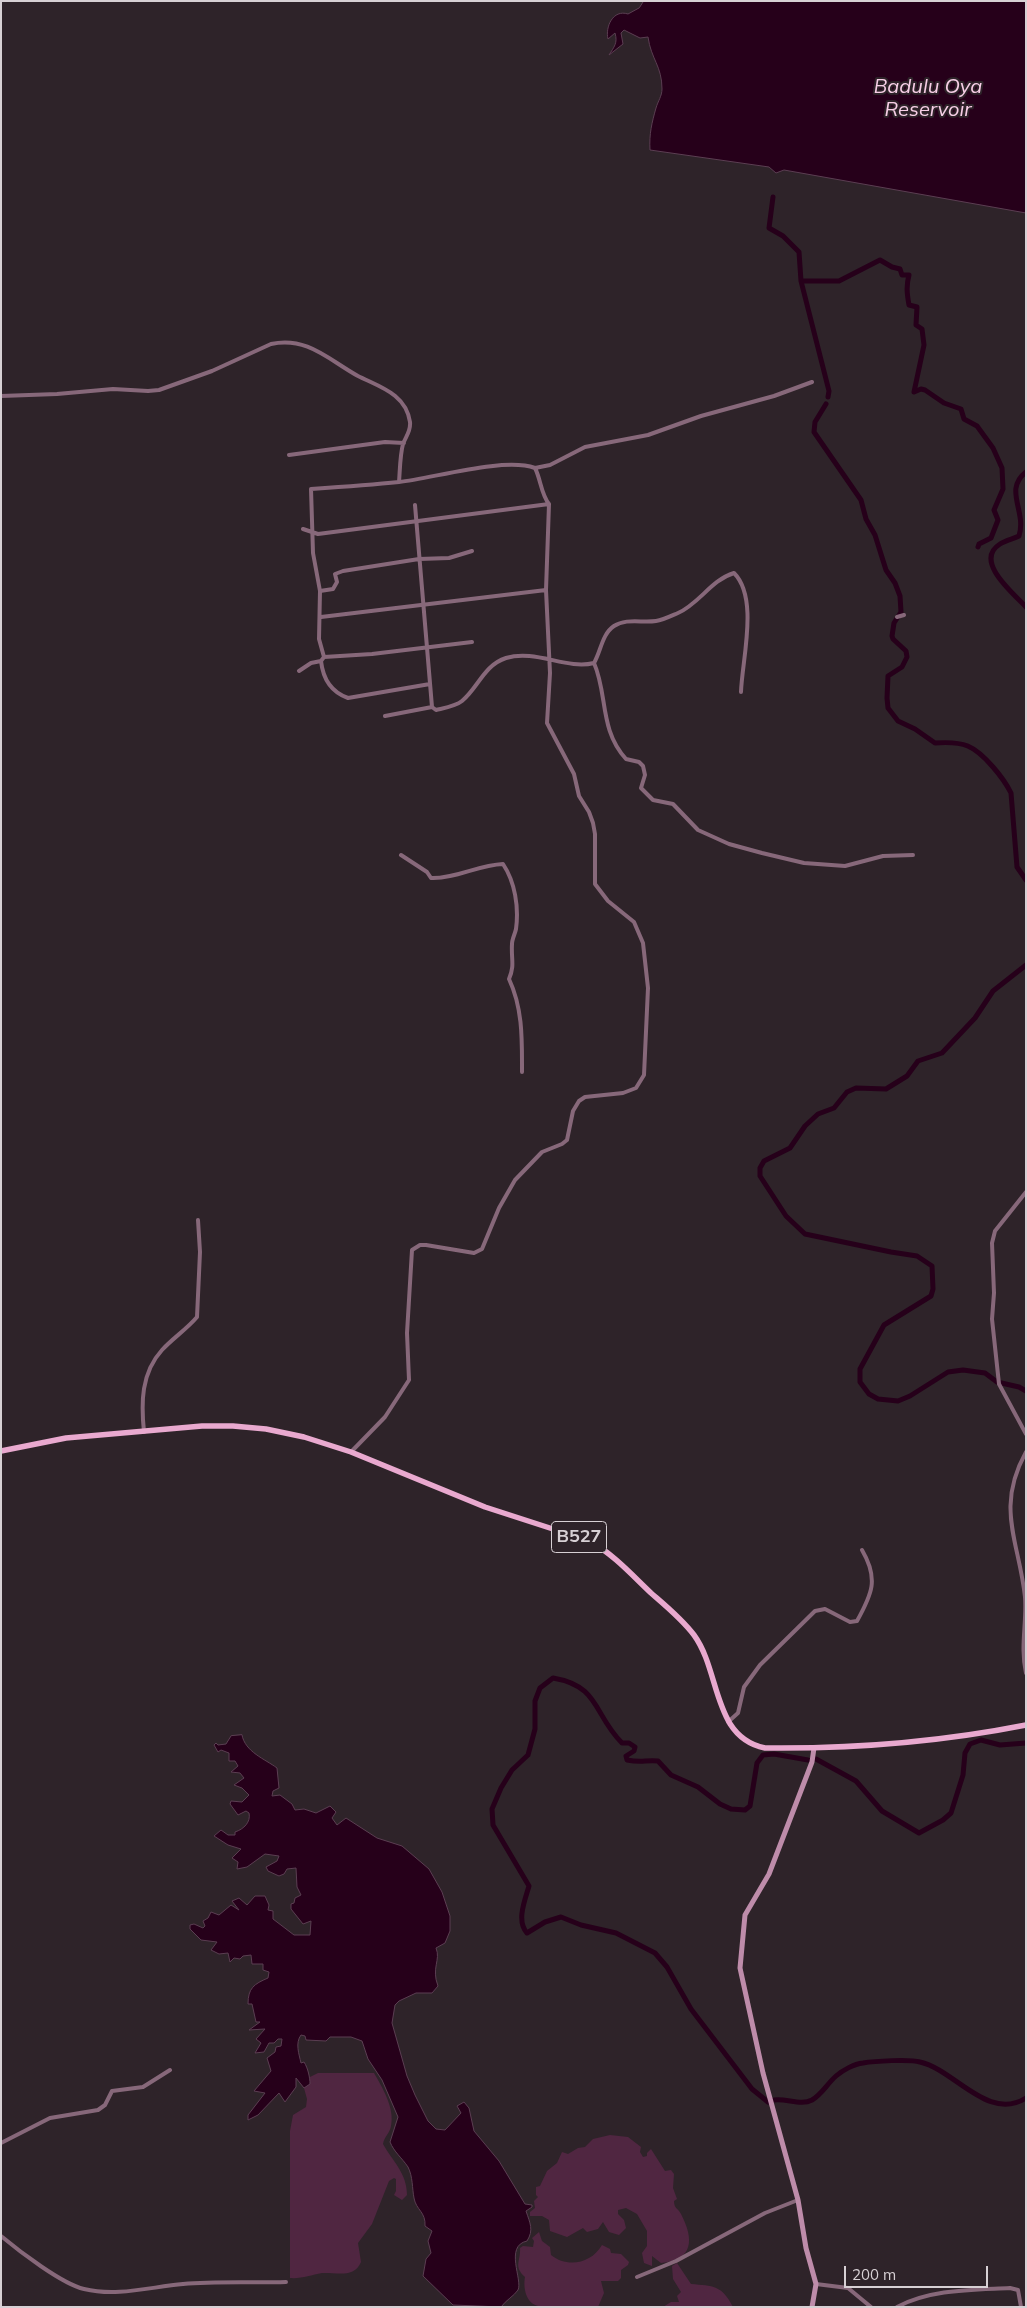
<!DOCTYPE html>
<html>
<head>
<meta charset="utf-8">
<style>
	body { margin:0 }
	#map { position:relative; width:1027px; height:2308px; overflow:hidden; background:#2e2329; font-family:Mulish,sans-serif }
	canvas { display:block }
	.frame { position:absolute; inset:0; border:2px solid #d7d0d4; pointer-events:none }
	.scale { position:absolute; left:844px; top:2266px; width:144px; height:22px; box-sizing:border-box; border:2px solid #d7d0d4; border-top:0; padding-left:6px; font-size:15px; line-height:18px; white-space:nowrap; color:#d7d0d4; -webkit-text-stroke:4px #2e2329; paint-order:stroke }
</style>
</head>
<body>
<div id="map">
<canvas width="1027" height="2308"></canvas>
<div class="frame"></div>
<div class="scale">200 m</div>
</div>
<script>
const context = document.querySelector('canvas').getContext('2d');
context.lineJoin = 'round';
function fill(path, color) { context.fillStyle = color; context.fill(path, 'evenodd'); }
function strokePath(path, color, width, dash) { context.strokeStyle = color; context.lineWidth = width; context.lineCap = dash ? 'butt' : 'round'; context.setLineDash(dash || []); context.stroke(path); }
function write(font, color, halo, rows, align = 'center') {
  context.font = font + ' Mulish,sans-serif'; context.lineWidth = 4; context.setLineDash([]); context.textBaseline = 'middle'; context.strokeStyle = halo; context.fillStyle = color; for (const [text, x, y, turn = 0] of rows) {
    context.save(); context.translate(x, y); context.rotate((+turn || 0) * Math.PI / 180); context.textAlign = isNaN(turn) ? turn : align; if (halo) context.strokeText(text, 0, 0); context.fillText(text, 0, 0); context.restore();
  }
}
fill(new Path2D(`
	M318,2073H374C382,2087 395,2108 391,2126C390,2133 384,2137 383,2144C393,2162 407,2173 407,2195L402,2200L394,2195L396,2191V2179L394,2178L389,2181L372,2224L358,2243L361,2262C354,2279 335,2272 322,2273C311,2275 301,2279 290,2278V2131L293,2115L306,2107L307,2099L304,2088L310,2082V2077Z
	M610,2135L628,2137L641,2147L640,2152L643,2157L647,2156V2153L651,2149L665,2171L671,2170L674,2174L673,2188L677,2199L674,2201C674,2209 678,2208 681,2214C694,2239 694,2260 661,2263L652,2256V2266L644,2263L642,2253L647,2246V2231L637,2214L626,2208L618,2210V2214L624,2220L626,2228L619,2235L609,2232L603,2222L598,2229L587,2232L583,2228L567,2237L550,2231L549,2220L542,2216H530V2212L535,2208L534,2201L538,2197L536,2195V2187L540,2186L547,2171L557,2163L562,2152L568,2154L578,2148L585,2147L593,2139Z
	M539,2232L542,2241L550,2247L551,2255C567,2268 591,2264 602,2245L610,2249L611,2253L621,2254L629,2262L628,2265L621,2270V2278L618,2281H601L604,2293L598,2307C583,2307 551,2308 538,2306C526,2303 523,2288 525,2277C513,2266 521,2261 520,2248L523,2246L533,2247L534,2241L532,2238Z
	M677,2263L691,2284C713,2286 722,2285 733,2307H663L671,2302H679L677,2296L681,2292L673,2279L672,2266Z`), '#502641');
const water = new Path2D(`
	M644,1H1026V213L784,170L776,173L769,167L650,150C649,134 652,122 656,108C658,101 662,96 662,89C662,66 651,59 648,37L640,38L624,30L621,33L623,44L609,55C614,47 618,43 615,33L608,39C605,27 613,9 628,14L639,8Z
	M242,1735C245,1752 265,1759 277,1768L279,1788L273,1791L272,1796L280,1795L292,1804L295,1810L304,1809L316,1813L330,1806L336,1812L332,1818L337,1825L346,1818L377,1838L402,1846L429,1869L442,1892L450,1916V1931L445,1943L436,1948C441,1960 431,1968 438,1986L432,1993H416L399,2001L395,2005L392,2023L407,2076L415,2095L428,2121L436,2129L445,2130L461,2113L457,2106L464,2102L469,2108L474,2131L499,2161L525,2204L532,2205V2207L526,2211C530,2223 534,2230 527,2241C504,2246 523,2280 518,2290C514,2296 506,2300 501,2307L453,2305L423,2276L426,2259L431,2253L428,2241L432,2231L425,2226C426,2212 416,2210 414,2198C412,2188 413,2177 408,2167C402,2158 394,2152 390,2142L398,2117L382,2080L368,2059L362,2041L351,2037H330L326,2041L306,2040L305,2036L301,2035C295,2043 299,2054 301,2063L304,2062C308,2068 310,2078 310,2084L304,2088L296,2078V2087L285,2102L279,2093L258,2115L248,2120V2115L265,2093L254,2091L271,2071L267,2058L275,2052L276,2047L281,2046L282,2039H278L274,2043H269L264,2052L255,2053L261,2043L256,2039L265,2029L249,2030L260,2022H256L252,2004H248C248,1988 254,1984 268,1978L269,1972L263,1970V1964H252L251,1955L243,1956L240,1959L234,1958L230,1962L228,1953L219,1954L211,1950L217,1942L201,1940L190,1929V1925L194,1924L203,1928L205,1926L203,1921L208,1918L211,1912L219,1915L231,1905L239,1910L232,1901L239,1898L247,1905L255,1896H265L269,1905L268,1910L273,1911V1919L294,1935H310L311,1921L303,1924L291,1909V1904L294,1903L295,1898L301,1895L297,1887L296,1868L287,1869L284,1874L279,1876L268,1871L266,1867L277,1861L279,1856L265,1854L247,1867L237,1869L238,1862L232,1858L241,1849L228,1845L214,1836L221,1830L228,1835H235V1832C244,1829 251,1822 249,1813L246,1811L238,1815L230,1804L231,1801L242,1802L249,1795L242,1788L234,1785L244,1778L240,1773L231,1772L238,1766L235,1761H229V1753L221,1750L218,1752L214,1745L216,1743L218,1745L226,1744L231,1736Z`);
fill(water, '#26001a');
strokePath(water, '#5b3e52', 1);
strokePath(new Path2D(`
	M773,197L769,228L783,236L799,252L801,281L829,391L828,397
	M801,281H839L880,260L892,267L900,269L902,275H909C906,286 907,294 909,305L917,307L916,325L922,329L924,345L914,392L921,389L925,390L944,403L961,409L964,419L977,426L993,448L1002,468L1003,489L994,510L998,520L991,538L979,544L978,547
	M826,404L815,422L814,432L861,500L866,519L875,535L886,570L895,583L900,596L901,612L894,623L892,636L893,639L906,651L907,657L902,667L888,676L887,698L888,708L898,721L915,729L935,743C964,741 974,745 993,767C1000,775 1006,783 1011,793L1017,867L1026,880
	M1026,472C1003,490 1027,511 1019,536C1013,539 1006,540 1000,544C973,561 1014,594 1026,607
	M1026,965L993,991L975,1018L942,1053L918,1061L907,1076L886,1089L856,1088L847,1092L834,1108L818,1114L805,1126L790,1148L764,1161L760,1168V1176L786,1216L805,1234L891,1252L917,1256L932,1266L933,1289L931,1296L884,1325L860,1369V1382L869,1394L878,1399L898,1401L910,1396L948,1372L963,1370L985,1373L997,1382L1019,1387L1026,1391
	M816,1759L856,1781L882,1811L919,1833L943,1820L951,1813L963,1775L965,1753L970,1744L981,1740L1000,1745L1026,1743
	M774,2100C786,2098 801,2106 812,2100C822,2094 827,2084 836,2076C843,2070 854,2064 863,2063C874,2061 910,2059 920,2062C955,2070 988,2122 1026,2098
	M768,2102L752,2089L691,2009L667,1967L655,1953L616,1933L581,1925L561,1917L545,1922L527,1933C516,1921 525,1900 529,1886L493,1825L492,1809L501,1788L512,1770L528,1755L535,1729V1701L540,1688L553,1678C600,1686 593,1714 622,1743H629L635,1747L634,1751L626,1756L627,1760C642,1763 644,1760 658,1761L671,1775L698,1787L720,1804L731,1809L745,1810L750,1806L757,1763L763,1755L774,1754L808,1760`), '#26001a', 5);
strokePath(new Path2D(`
	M1,396L57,394L113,389L148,391L159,390L212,371L271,344C307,336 329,360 358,376C380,387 406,394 410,422C411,431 406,436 403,444C400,455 400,470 399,482
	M289,455L385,442L404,443
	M535,468L550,465L585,447L648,435L701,416L774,396L812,382
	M415,505L432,707
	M303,529L318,534L549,504
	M320,591L333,589L337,582L335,574L343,571L419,559L449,558L472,551
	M321,617L546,590
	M897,617L904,615
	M324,657L319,639L320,591L313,553L311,489C340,487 369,485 399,482C434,478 504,457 535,468C541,480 541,494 549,504L546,590L550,673L547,723L574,774L579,796L589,812L593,823L595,834V884L608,901L634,922L643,943L648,988L644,1075L636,1088L623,1093L585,1097L579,1101L573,1111L567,1140L562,1144L542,1152L515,1180L499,1208L482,1249L474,1253L426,1245H420L412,1250L407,1333L409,1380L385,1417L351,1452
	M321,661C323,679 331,692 348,698L430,684
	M594,663C608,695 599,729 626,759L639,762L643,766L645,775L641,788L653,800L673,804L698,830L729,844L762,853L804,863L845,866L883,856L913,855
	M299,671L311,663L321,661L324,657L372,654L472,642
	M385,716L432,707L436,710C444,708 456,706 462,701C478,688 484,665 506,658C536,649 566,670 594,663C601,651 602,634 614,626C626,618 642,623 656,621C663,620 671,616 678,613C699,604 711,580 734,573C759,598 742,660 741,692
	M401,855L427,872L431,878C455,879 478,865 503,864C515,882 519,907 516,929C515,934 512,939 512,944C511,959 515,965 509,979C523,1009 522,1040 522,1072
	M1026,1192L995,1231L992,1243L994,1293L992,1319L999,1384L1026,1434
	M144,1432C141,1403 141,1373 162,1350C173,1338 187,1329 197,1317L200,1252L198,1220
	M1026,1452C995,1508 1019,1541 1025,1597C1027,1622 1020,1647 1026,1673
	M728,1722L738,1713L744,1687L760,1665L815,1611L825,1609L850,1622L857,1621C872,1594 879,1579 862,1550
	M1,2143L50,2118L98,2110L105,2105L112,2091L143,2087L170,2070
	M1,2236C19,2251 62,2284 84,2289C117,2297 150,2287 183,2284C217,2281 252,2283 286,2282
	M637,2277L676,2261L765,2213L798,2200
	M816,2284L848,2288L871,2307
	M897,2307C931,2289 972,2290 1010,2288L1018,2290L1021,2307`), '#87687a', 4);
strokePath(new Path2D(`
	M812,2307L816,2284L806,2248L798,2200L763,2073L740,1968L745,1915L769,1874L812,1762L814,1748`), '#be8caa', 5);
strokePath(new Path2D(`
	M1,1451L66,1438L202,1426H233L266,1429L304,1437L351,1452L485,1507L590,1541C614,1555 631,1574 651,1593C666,1606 682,1619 694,1635C721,1672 712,1737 765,1748C853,1749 940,1742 1026,1725`), '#e9a9cf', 5.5);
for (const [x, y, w] of [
	[579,1537,55]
]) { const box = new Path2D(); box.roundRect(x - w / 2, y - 15.5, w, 31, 4); context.fillStyle = '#2e2329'; context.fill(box); strokePath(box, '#d7d0d4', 1); }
write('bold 18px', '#d7d0d4', null, [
	["B527",579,1537]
]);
write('italic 20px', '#f7cee6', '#2e2329', [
	["Badulu Oya",928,87],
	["Reservoir",928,110]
]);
</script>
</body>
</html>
